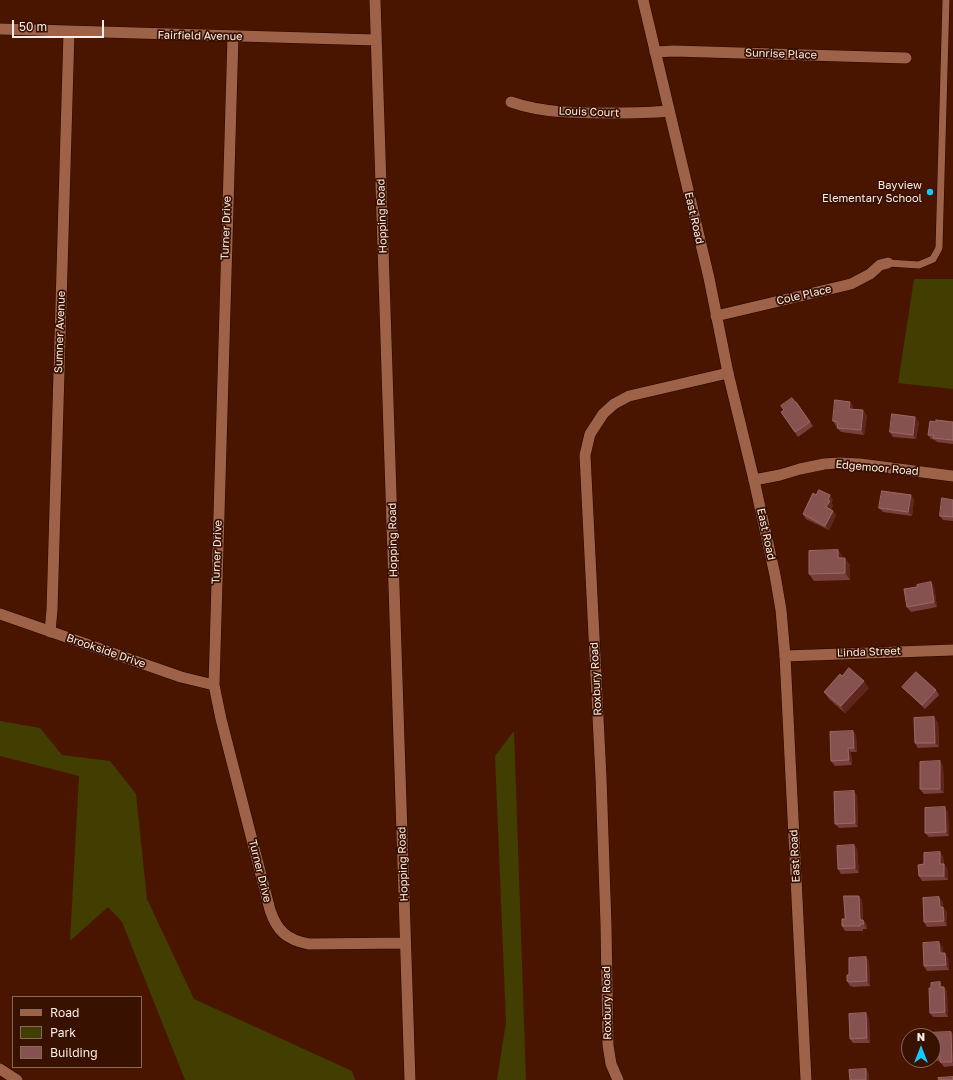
<!DOCTYPE html>
<html>
<head>
<meta charset="utf-8">
<style>
	body { margin:0 }
	#map { position:relative; width:953px; height:1080px; overflow:hidden; background:#491500; font-family:"Golos Text",sans-serif }
	canvas { display:block }
	.legend { position:absolute; left:12px; top:996px; width:130px; height:72px; box-sizing:border-box; background:#381100; border:1px solid #86695d; margin:0; padding:5px 7px; list-style:none; font-size:12px; color:#fcede8 }
	.legend li { display:flex; align-items:center; gap:8px; height:20px }
	.legend b { width:20px; border:1px solid #86695d }
	.north { position:absolute; left:901px; top:1028px; width:40px; height:40px; box-sizing:border-box; background:#381100; border:1px solid #86695d; border-radius:50%; rotate:0deg; font-size:11px; font-weight:700; line-height:16px; text-align:center; color:#fcede8 }
	.north::after { content:''; display:block; margin:auto; width:14px; height:18px; background:#14cafb; clip-path:polygon(50% 0,100% 100%,50% 72%,0 100%) }
	.scale { position:absolute; left:12px; top:20px; width:92px; height:18px; box-sizing:border-box; border:2px solid #fcede8; border-top:0; padding-left:5px; font-size:12px; line-height:14px; white-space:nowrap; color:#fcede8; -webkit-text-stroke:3px #381100; paint-order:stroke }
</style>
</head>
<body>
<div id="map">
<canvas width="953" height="1080"></canvas>
<ul class="legend">
<li><b style="height:5px;background:#9d6248"></b>Road</li>
<li><b style="height:11px;background:#423d01"></b>Park</li>
<li><b style="height:11px;background:#86524f"></b>Building</li>
</ul>
<div class="north">N</div>
<div class="scale">50 m</div>
</div>
<script>
const context = document.querySelector('canvas').getContext('2d');
context.lineJoin = 'round';
function fill(path, color) { context.fillStyle = color; context.fill(path, 'evenodd'); }
function strokePath(path, color, width, dash) { context.strokeStyle = color; context.lineWidth = width; context.lineCap = dash ? 'butt' : 'round'; context.setLineDash(dash || []); context.stroke(path); }
function write(font, color, halo, rows, align = 'center') {
  context.font = font + ' "Golos Text",sans-serif'; context.lineWidth = 3.5; context.setLineDash([]); context.textBaseline = 'middle'; context.strokeStyle = halo; context.fillStyle = color; for (const [text, x, y, turn = 0] of rows) {
    context.save(); context.translate(x, y); context.rotate((+turn || 0) * Math.PI / 180); context.textAlign = isNaN(turn) ? turn : align; if (halo) context.strokeText(text, 0, 0); context.fillText(text, 0, 0); context.restore();
  }
}
fill(new Path2D(`
	M914,279H953V389L898,383Z
	M0,721L40,728L62,755L110,761L136,794L147,899L194,999L352,1071L355,1080H185L122,922L108,907L70,941L79,776L0,756Z
	M514,731L526,1080H497L506,1022L495,756Z`), '#423d01');
const service = new Path2D(`
	M888,263L919,265L933,259L939,248L946,0`);
const minor = new Path2D(`
	M375,0L410,1080
	M0,29L376,40
	M233,36L214,685L221,719L270,910C277,931 287,940 309,944L405,943
	M655,52L674,51L906,58
	M511,102C543,113 576,113 610,113C629,113 649,113 669,111
	M716,316L851,284L870,274L880,265L888,263
	M754,480L780,475L800,469L824,464L839,463L860,464L953,476
	M0,614L181,677L214,685
	M50,632L52,610L69,32
	M785,656L953,650
	M0,1069L17,1080
	M618,1080L611,1064L608,1045L606,925L601,777L585,455L590,434L603,414L614,404L629,396L728,373`);
const tertiary = new Path2D(`
	M643,0L709,278L728,373L754,480L775,575L781,610L785,656L806,1080`);
strokePath(service, '#230700', 8);
strokePath(minor, '#230700', 12);
strokePath(tertiary, '#230700', 12);
strokePath(service, '#9d6248', 7);
strokePath(minor, '#9d6248', 11);
strokePath(tertiary, '#9d6248', 11);
fill(new Path2D(`
	M796,402L813,426L798,437L781,412Z
	M853,406V409L867,415L864,435L841,432L837,428V426H836L833,421Z
	M919,422L916,439L893,437L890,432Z
	M936,422H953V444L937,442L935,440L931,439L928,435Z
	M816,495L833,500L831,503L833,505L831,510L833,511L836,515L829,530L806,519L803,514Z
	M914,499L912,516L883,512L879,508Z
	M953,500V521L943,520L940,516Z
	M838,550L843,558L850,565V580L814,581L809,574Z
	M931,582L934,587L937,607L911,612L907,607L917,587Z
	M842,676L869,688L845,713L829,699L824,692Z
	M902,687L936,690L939,695L925,709L906,691Z
	M938,722L939,747L918,748L915,743Z
	M853,731L856,736L857,752H851L852,765L835,766L831,761Z
	M943,766L944,793L924,794L920,789Z
	M854,791L857,796L858,827L839,828L835,824Z
	M948,812L949,836L929,837L925,833Z
	M854,845L857,849L859,873L841,874L838,869Z
	M940,852L943,857L944,864L947,868L948,880L922,881L919,876L924,864Z
	M859,896L862,901L863,920L867,925V929H863V931H845L842,926L845,919Z
	M943,902V907L947,912V926L927,927L924,922Z
	M943,947V953L948,958L949,970L927,971L924,966Z
	M866,957L869,962L870,986L853,987L850,986L847,981L849,975Z
	M943,987H944L947,992L948,1017H933L930,1013Z
	M869,1018L870,1043H853L850,1039Z
	M953,1034V1066L944,1067L940,1062V1061H937L934,1056V1051H933V1036Z`), '#783f3d');
fill(new Path2D(`
	M850,402L853,406L852,413L849,409Z
	M863,410L867,415L864,435L861,430Z
	M915,417L919,422L916,439L913,435Z
	M830,495L833,500L831,503L833,505L830,512L826,507L828,500Z
	M911,495L914,499L912,516L908,512Z
	M833,511L836,515L829,530L825,526Z
	M838,550L843,557V565L838,558Z
	M845,558L850,565V580L845,573Z
	M931,582L934,587L937,607L934,602Z
	M864,681L869,688L845,713L841,706Z
	M934,717L938,722L939,747L935,743Z
	M853,731L856,736L857,752L854,748Z
	M848,748L851,752L852,765L849,760Z
	M940,761L943,766L944,793L940,789Z
	M854,791L857,796L858,827L855,823Z
	M945,807L948,812L949,836L946,832Z
	M854,845L857,849L859,873L855,868Z
	M940,852L943,857L944,869L940,864Z
	M944,864L947,868L948,880L944,876Z
	M859,896L862,901L863,925L860,920Z
	M939,897L943,902V912L940,907Z
	M943,907L947,912V926L944,921Z
	M863,920L867,925V929L864,924Z
	M939,942L943,947V958L940,953Z
	M945,953L948,958L949,970L946,965Z
	M866,957L869,962L870,986L867,981Z
	M940,982L943,987L944,992L940,987Z
	M944,987L947,992L948,1017L945,1012Z
	M866,1013L869,1018L870,1043L867,1038Z
	M951,1032L953,1034V1063L952,1062Z
	M866,1069L869,1074V1080H866Z`), '#5f261d');
const building = new Path2D(`
	M792,398L795,402H796L810,422L795,432L781,412L784,410L781,406Z
	M835,400L850,402L849,409L863,410L861,430L837,428L838,422L833,421Z
	M892,414L915,417L913,435L890,432Z
	M936,420L953,422V440L933,438L934,435H928L930,421L936,422Z
	M819,490L830,495L828,500L830,501L826,507L833,511L825,526L803,514L813,493L816,495Z
	M882,491L911,495L908,512L879,508Z
	M942,498L953,500V517L940,516Z
	M838,550V558H845V573L809,574V551Z
	M931,582L934,602L907,607L904,589L917,587V585Z
	M849,668L864,681L841,706L824,692L840,674L842,676Z
	M916,672L936,690L922,705L902,687Z
	M934,717L935,743H915L914,718Z
	M853,731L854,748H848L849,760L831,761L830,732Z
	M940,761V789H920V762Z
	M854,791L855,823L835,824L834,792Z
	M945,807L946,832L925,833V808Z
	M854,845L855,868L838,869L837,846Z
	M940,852V864H944V876H919L918,865L924,864V853Z
	M844,896H859L860,920H863L864,924H860V926H842V919H845Z
	M939,897L940,907H943L944,921L924,922L923,898Z
	M939,942L940,953H945L946,965L924,966L923,943Z
	M866,957L867,981L849,982L847,981V975H849V958Z
	M940,982V987H944L945,1012L930,1013L929,988H931V983Z
	M866,1013L867,1038L850,1039L849,1014Z
	M951,1032L952,1062H940V1056H934L933,1036H924V1033Z
	M866,1069V1080H850L849,1070Z
	M953,1077V1080H939L938,1078Z`);
fill(building, '#86524f');
strokePath(building, '#996a67', 1);
for (const [x, y, r, color] of [
	[930,192,4,"#14cafb"]
]) { const dot = new Path2D(); dot.arc(x, y, r, 0, 2 * Math.PI); context.fillStyle = color; context.fill(dot); strokePath(dot, '#381100', 1.5); }
write('11px', '#fcede8', '#381100', [
	["Fairfield Avenue",200,36,1],
	["Sunrise Place",781,54,2],
	["Louis Court",589,112,2],
	["Hopping Road",382,216,-92],
	["East Road",694,218,77],
	["Turner Drive",226,228,-88],
	["Cole Place",804,295,-13],
	["Sumner Avenue",60,332,-88],
	["Edgemoor Road",877,468,5],
	["East Road",766,534,78],
	["Hopping Road",393,540,-91],
	["Turner Drive",217,552,-88],
	["Brookside Drive",106,651,19],
	["Linda Street",869,652,-2],
	["Roxbury Road",596,679,-93],
	["East Road",795,856,-93],
	["Hopping Road",403,864,-92],
	["Turner Drive",260,871,76],
	["Roxbury Road",607,1003,-91]
]);
write('11px', '#fcede8', '#381100', [
	["Bayview",922,186],
	["Elementary School",922,199]
], 'right');
</script>
</body>
</html>
